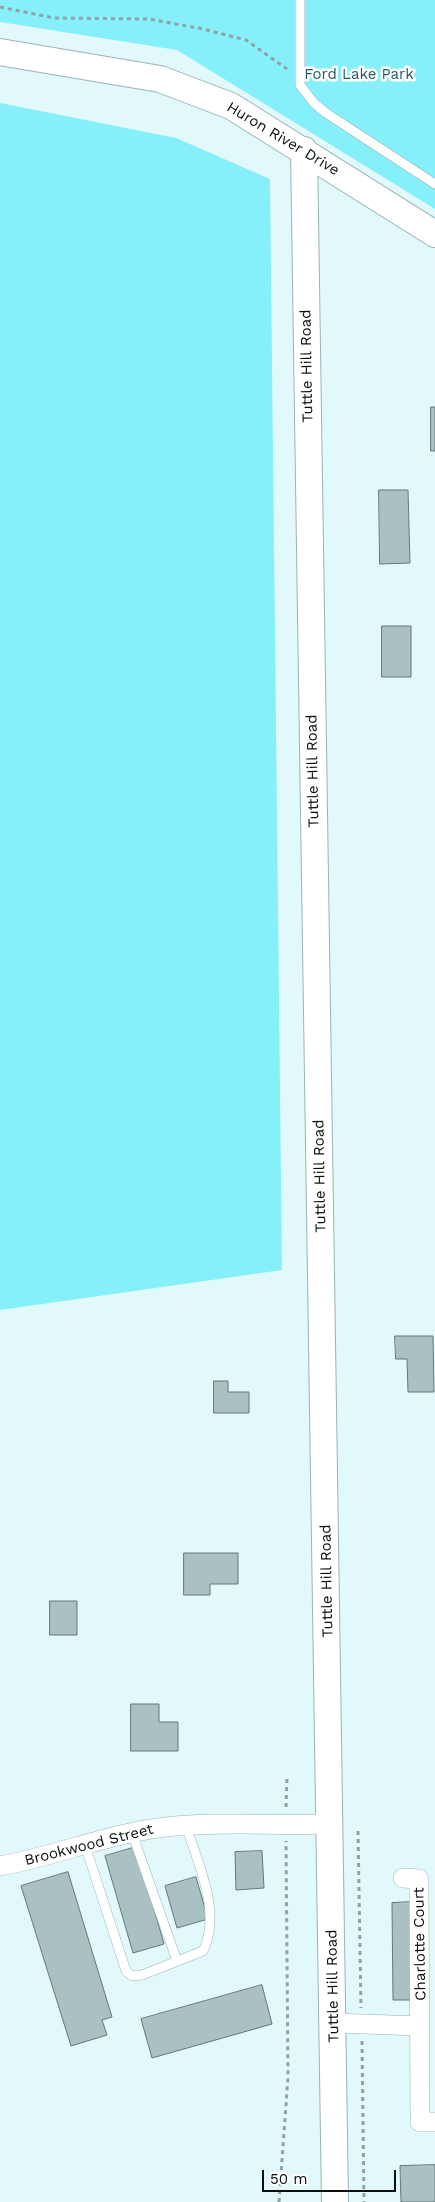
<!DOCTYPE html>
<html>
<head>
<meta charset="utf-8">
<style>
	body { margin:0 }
	#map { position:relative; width:435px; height:2202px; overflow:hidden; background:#e1f9fb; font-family:"Work Sans",sans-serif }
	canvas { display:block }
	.scale { position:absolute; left:262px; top:2170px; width:134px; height:22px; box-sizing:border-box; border:2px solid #070f0f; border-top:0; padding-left:6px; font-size:15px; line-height:18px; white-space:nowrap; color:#070f0f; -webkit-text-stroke:4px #fff; paint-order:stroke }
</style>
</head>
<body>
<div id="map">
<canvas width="435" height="2202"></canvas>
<div class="scale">50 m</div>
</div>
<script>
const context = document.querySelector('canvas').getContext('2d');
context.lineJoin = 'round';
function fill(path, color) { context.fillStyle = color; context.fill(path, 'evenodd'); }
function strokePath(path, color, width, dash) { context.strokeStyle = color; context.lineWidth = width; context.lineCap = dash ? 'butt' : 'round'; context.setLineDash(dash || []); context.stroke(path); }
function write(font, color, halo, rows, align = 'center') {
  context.font = font + ' "Work Sans",sans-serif'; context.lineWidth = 5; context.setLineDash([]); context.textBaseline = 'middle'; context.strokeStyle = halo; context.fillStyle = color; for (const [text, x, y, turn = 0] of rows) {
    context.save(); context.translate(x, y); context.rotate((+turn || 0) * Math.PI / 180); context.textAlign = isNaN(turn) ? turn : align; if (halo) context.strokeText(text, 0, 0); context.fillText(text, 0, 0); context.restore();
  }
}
fill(new Path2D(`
	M0,0H435V209L177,50L0,22Z
	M0,103L176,138L270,179L282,1270L0,1310Z`), '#85f0f9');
const building = new Path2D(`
	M431,407H435V451H431Z
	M379,490H408L410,563L380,564Z
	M382,626H411V677H382Z
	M395,1336H433L434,1392H408L407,1359H396Z
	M214,1381H228V1392H249V1413H214Z
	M184,1553H238V1584H210V1595H184Z
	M50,1601H77V1635H50Z
	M131,1704H159V1722H178V1751H131Z
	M136,1847L164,1944L133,1953L105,1856Z
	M262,1851L264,1888L236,1890L235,1852Z
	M68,1872L112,2017L102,2020L107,2035L71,2046L21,1886Z
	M196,1877L208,1919L177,1928L165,1886Z
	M411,1902L412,2000H393L392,1903Z
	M262,1985L272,2024L152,2058L141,2019Z
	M435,2165V2202H401L400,2166Z`);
fill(building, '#a9c1c3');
strokePath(building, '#627879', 1);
const lane = new Path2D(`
	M300,0V85L314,103L326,113L435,184
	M132,1833L177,1961
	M85,1845L126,1971L132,1976L142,1975L203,1951C222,1913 198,1863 186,1826`);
const street = new Path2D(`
	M0,1866C56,1856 110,1833 166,1827C220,1821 275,1826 329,1824
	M403,1878L419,1879L420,2122H435
	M334,2023L420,2026`);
const secondary = new Path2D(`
	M0,52L160,79L231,106L435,234
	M304,150L335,2202`);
strokePath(lane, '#9bb3b5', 10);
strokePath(street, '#9bb3b5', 20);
strokePath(secondary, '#9bb3b5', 28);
strokePath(new Path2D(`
	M0,7L54,18L149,19L203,29L246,40L287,69
	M286,1807L287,1777
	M358,1831L361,2008
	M362,2041L364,2202
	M279,2202L288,2077L286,1841`), '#90a2a4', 3, [4, 4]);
strokePath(lane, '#fff', 9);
strokePath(street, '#fff', 19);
strokePath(secondary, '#fff', 26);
write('15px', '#275a5f', '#fff', [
	["Ford Lake Park",359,75]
]);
write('15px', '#070f0f', '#fff', [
	["Huron River Drive",283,139,31],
	["Tuttle Hill Road",307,366,-91],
	["Tuttle Hill Road",313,771,-91],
	["Tuttle Hill Road",320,1176,-91],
	["Tuttle Hill Road",327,1581,-91],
	["Brookwood Street",89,1845,-14],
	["Charlotte Court",420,1944,-91],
	["Tuttle Hill Road",333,1986,-91]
]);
</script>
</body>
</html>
